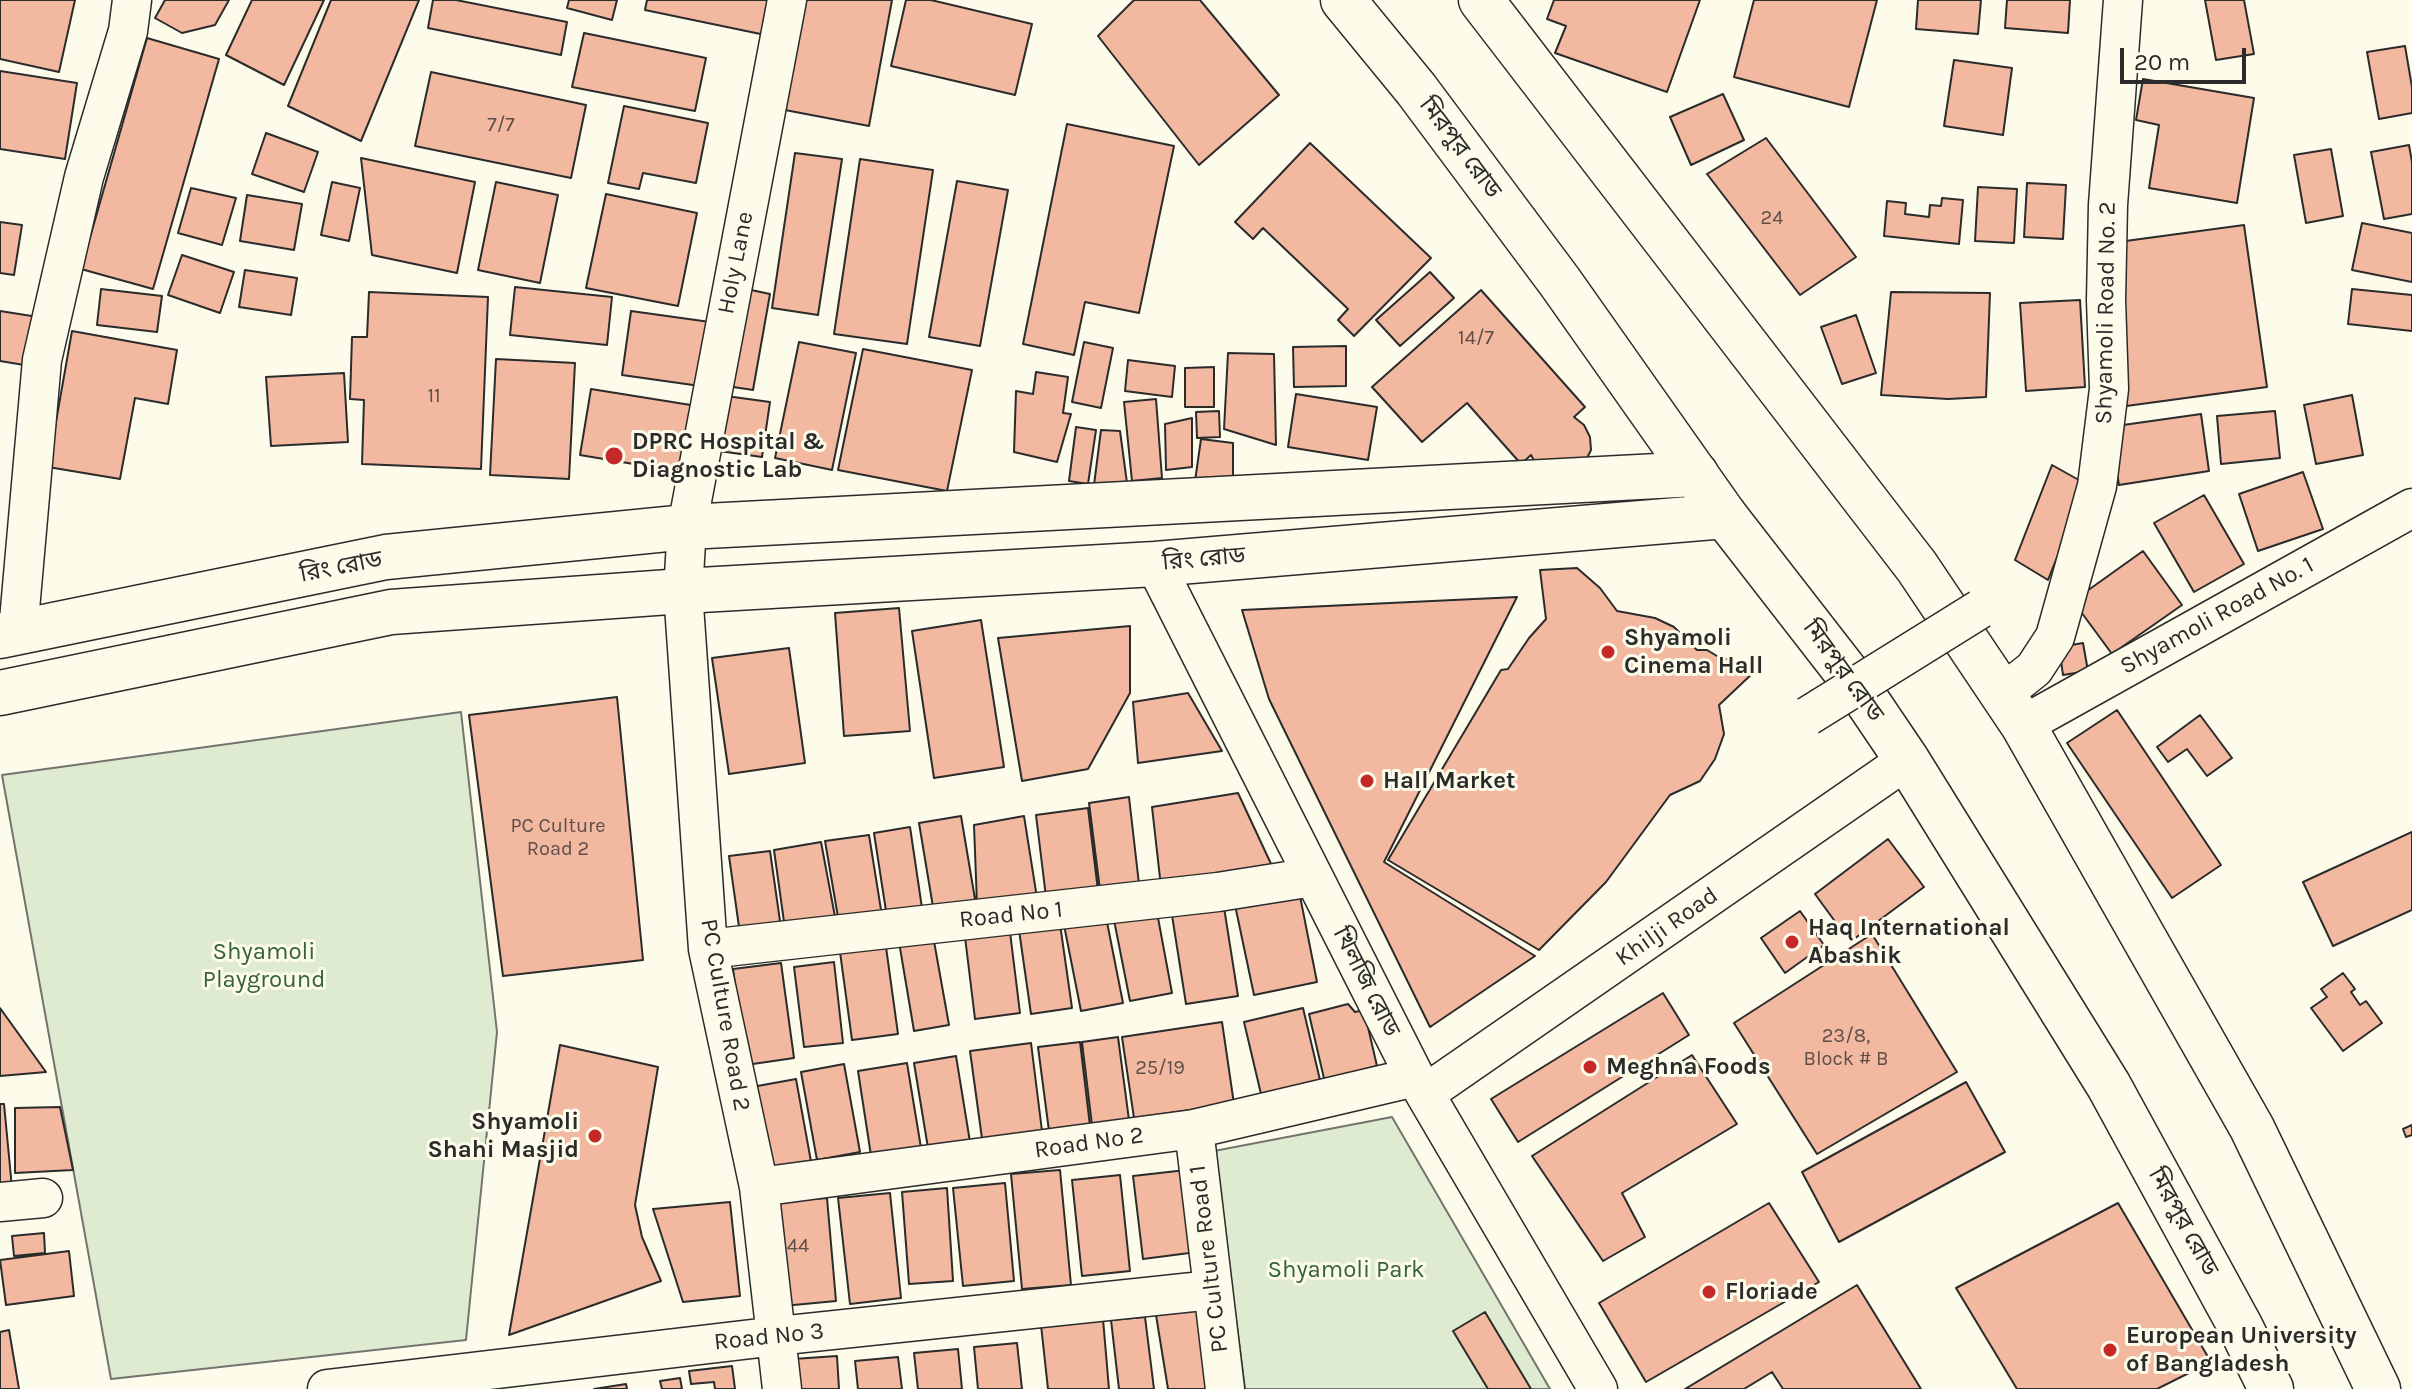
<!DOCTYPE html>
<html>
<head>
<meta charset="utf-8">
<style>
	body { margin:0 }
	#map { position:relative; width:2412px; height:1389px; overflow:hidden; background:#fdfbea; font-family:Karla,sans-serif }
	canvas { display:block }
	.scale { position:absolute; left:2120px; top:48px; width:126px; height:36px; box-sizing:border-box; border:4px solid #2b2b2b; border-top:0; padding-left:10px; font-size:24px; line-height:28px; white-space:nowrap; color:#2b2b2b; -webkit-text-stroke:6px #fdfbea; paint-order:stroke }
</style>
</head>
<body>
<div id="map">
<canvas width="2412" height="1389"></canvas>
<div class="scale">20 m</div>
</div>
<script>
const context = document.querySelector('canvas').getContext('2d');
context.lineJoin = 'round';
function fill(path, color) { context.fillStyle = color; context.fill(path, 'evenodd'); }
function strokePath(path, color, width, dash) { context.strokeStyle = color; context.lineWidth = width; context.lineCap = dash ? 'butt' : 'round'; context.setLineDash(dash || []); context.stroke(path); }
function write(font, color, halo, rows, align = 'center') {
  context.font = font + ' Karla,"Noto Sans Bengali",sans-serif'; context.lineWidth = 6; context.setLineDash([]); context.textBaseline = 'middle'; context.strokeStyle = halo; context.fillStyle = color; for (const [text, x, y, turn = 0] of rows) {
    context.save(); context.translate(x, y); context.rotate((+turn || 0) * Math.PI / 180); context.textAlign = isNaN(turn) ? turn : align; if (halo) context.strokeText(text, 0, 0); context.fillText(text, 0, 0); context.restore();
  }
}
const green = new Path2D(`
	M461,712L497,1032L466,1340L111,1379L2,775Z
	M1392,1117L1550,1389H1245L1214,1151Z`);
fill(green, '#deebd1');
strokePath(green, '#74746e', 2);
const building = new Path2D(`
	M0,0H75L59,72L0,59Z
	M165,0H229L215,25L182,33L155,18Z
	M252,0H324L284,85L226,55Z
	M331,0H419L361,141L288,106Z
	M433,0H456L567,22L561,55L428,28Z
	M569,0H617L612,20L567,8Z
	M647,0H782L775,37L645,10Z
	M806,0H892L869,126L785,110Z
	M906,0H931L1032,24L1015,95L891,66Z
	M1134,0H1200L1279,95L1199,165L1098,36Z
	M1554,0H1700L1667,92L1555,53L1566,26L1547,19Z
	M1754,0H1877L1849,107L1734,77Z
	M1918,0H1981L1978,34L1916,29Z
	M2007,0H2070L2068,33L2005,28Z
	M2205,0H2244L2254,54L2216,60Z
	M584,33L706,58L695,111L572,87Z
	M147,38L219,59L153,289L81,269Z
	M2405,46L2412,87V113L2379,119L2367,52Z
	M1954,60L2012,68L2003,135L1944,126Z
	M0,71L77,83L65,159L0,149Z
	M431,72L586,105L571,178L415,146Z
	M2143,79L2254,98L2237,203L2149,188L2159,125L2136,120Z
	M1723,94L1744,140L1691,165L1670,117Z
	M624,106L708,123L696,183L643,173L639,189L608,183Z
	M1067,124L1174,146L1139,313L1085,302L1074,355L1023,344Z
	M266,133L318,152L304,192L252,174Z
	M1766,138L1856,257L1800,295L1707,174Z
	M1310,143L1431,258L1354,336L1338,320L1348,309L1263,228L1253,239L1235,222Z
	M2409,145L2412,162V214L2384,219L2371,152Z
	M2331,149L2343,216L2306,223L2294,155Z
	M795,153L842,159L818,315L772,308Z
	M361,158L475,182L457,273L372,255Z
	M860,159L933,170L907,344L834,334Z
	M957,181L1008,190L980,346L929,337Z
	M332,182L360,188L349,241L321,235Z
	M496,182L558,195L540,283L478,270Z
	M2027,183L2066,185L2063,239L2024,237Z
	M1978,187L2017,189L2014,243L1975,241Z
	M191,188L236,198L222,245L178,233Z
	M606,194L697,213L678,306L586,288Z
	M247,195L302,204L294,250L240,241Z
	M1942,198L1963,200L1959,244L1884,236L1887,201L1906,203L1905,214L1929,217L1930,205L1941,206Z
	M0,222L22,225L14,275L0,273Z
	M2362,223L2412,233V282L2352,270Z
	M2244,225L2267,387L2119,407L2096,245Z
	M182,255L234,272L220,313L168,295Z
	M245,270L297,278L291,315L239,307Z
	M1430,272L1454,298L1400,346L1376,320Z
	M515,287L612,297L607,345L510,335Z
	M737,287L770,294L753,390L720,385Z
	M101,289L162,296L157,332L97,325Z
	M2352,289L2412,295V331L2348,324Z
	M1481,290L1585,407L1574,417L1584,425L1590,437L1591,450L1585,462L1538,468L1531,455L1521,464L1467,403L1422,442L1372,387Z
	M369,292L488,297L481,469L362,464L364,400L350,399L352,337H367Z
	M1891,292L1990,293L1986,397L1948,399L1881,395Z
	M2080,300L2085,387L2026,391L2020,303Z
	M0,311L38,317L30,366L0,361Z
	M631,311L710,322L700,386L622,375Z
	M1856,315L1876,373L1842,384L1821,327Z
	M72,331L177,350L168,404L135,398L120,479L48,467Z
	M799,342L856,353L832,470L775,458Z
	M1084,342L1113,348L1101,408L1072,402Z
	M1346,346V386L1294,387L1293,347Z
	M863,349L972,370L947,491L838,470Z
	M1228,353L1274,354L1276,445L1224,429Z
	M496,359L575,363L569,479L490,475Z
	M1128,360L1175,366L1172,397L1125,391Z
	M1214,367V407H1185V368Z
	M1036,372L1068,377L1063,413L1071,414L1057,462L1014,452L1016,391L1033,394Z
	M344,373L348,442L271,446L266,377Z
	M591,389L697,406L687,473L580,455Z
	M1296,394L1377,407L1368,460L1288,447Z
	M2352,395L2363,455L2316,464L2304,405Z
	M726,396L770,402L762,457L719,451Z
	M1156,399L1162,478L1132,481L1124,402Z
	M1219,411L1220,437L1197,438L1196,412Z
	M2275,411L2280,458L2221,464L2217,416Z
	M2201,414L2209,471L2119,485L2109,427Z
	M1192,418V467L1166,470L1165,424Z
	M1076,427L1096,430L1088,484L1069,481Z
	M1101,430L1120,431L1127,483L1094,485Z
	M1201,439L1233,443V480L1195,481Z
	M2052,465L2086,484L2048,580L2015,560Z
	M2303,472L2323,529L2258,551L2239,494Z
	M2204,495L2244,564L2194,592L2154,523Z
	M2143,551L2182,605L2112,654L2073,601Z
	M1577,568L1600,588L1617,611L1655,618L1674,627L1697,650H1707L1717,656L1751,667L1754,672L1719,705L1724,734L1715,759L1700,781L1670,795L1606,882L1539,950L1388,860L1501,670L1508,669L1529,638L1546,619L1540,570Z
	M1517,597L1384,862L1535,956L1430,1027L1269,699L1242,610Z
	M899,608L910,731L844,736L835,613Z
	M981,620L1004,767L934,778L912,631Z
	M1130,626V693L1088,769L1022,781L998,638Z
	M2083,643L2088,671L2063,675L2059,647Z
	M789,648L805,763L729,774L712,658Z
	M1188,693L1222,751L1138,763L1133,702Z
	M617,697L643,960L503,976L469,715Z
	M2117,710L2221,865L2172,898L2067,743Z
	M2200,715L2232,758L2207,776L2187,749L2168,762L2157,747Z
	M1238,793L1272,866L1161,887L1152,807Z
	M1129,797L1139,884L1100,890L1089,803Z
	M1088,808L1098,891L1046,897L1036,815Z
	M961,816L976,905L934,913L919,823Z
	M1024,816L1037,898L977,905L974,825Z
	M910,827L922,908L886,911L874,833Z
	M2412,832V910L2333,946L2303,882Z
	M869,835L882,916L839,923L825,841Z
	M1888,839L1924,887L1850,942L1815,894Z
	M821,842L836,922L785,929L774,850Z
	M770,851L781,928L740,934L729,856Z
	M1299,891L1317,982L1254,995L1235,905Z
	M1223,901L1238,996L1186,1004L1171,909Z
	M1156,907L1172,993L1130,1001L1113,915Z
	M1800,911L1824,945L1785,973L1761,938Z
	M1106,917L1123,1003L1081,1011L1064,925Z
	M1060,924L1072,1008L1031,1014L1019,930Z
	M932,930L949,1025L914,1031L898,936Z
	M1010,932L1020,1013L975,1019L965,937Z
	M1872,934L1957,1072L1817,1154L1734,1023Z
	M886,947L898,1034L852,1040L840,952Z
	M834,962L843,1043L804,1047L794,967Z
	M781,963L794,1058L746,1065L733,969Z
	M2343,973L2355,989L2351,992L2360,1005L2366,1001L2382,1023L2343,1051L2311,1008L2327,997L2321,989Z
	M1663,993L1689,1035L1518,1142L1491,1099Z
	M1348,1004L1355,1012L1364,1010L1377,1066L1365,1069L1367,1077L1326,1087L1309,1014Z
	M0,1008L46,1072L0,1076Z
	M1303,1008L1320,1080L1261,1094L1244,1022Z
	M1222,1022L1234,1104L1134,1118L1122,1037Z
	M1118,1037L1129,1120L1092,1125L1082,1042Z
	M1080,1042L1090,1126L1049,1131L1038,1047Z
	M1031,1043L1043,1139L983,1146L970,1051Z
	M560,1045L658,1067L635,1205L642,1237L661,1281L509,1335Z
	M1692,1055L1737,1124L1622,1193L1645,1237L1603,1261L1532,1156Z
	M956,1056L970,1142L928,1148L914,1063Z
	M907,1063L922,1154L872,1162L858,1071Z
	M844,1064L860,1152L817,1160L801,1072Z
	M796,1079L812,1167L768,1175L752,1087Z
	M1966,1082L2005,1152L1839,1242L1802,1172Z
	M0,1104H4L12,1188L0,1189Z
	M60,1107L73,1170L15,1173V1108Z
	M2412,1125V1135L2406,1137L2403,1129Z
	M1060,1170L1071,1285L1022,1289L1011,1174Z
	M1186,1170L1197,1252L1143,1259L1133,1176Z
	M1120,1175L1130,1271L1082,1276L1072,1180Z
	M1005,1183L1014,1281L963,1286L953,1188Z
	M947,1188L953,1281L909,1284L902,1192Z
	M890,1193L901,1298L850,1304L838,1198Z
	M827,1198L836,1301L783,1306L774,1202Z
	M730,1202L740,1296L683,1302L653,1209Z
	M1769,1203L1819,1282L1646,1382L1599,1303Z
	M2118,1203L2211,1362L2157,1389H2017L1956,1288Z
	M44,1233L45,1253L14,1256L12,1236Z
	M69,1251L74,1296L6,1305L0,1260Z
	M1857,1285L1921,1389H1783L1772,1372L1744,1389H1685Z
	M1200,1308L1213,1389H1168L1156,1315Z
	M1485,1312L1531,1389H1488L1453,1331Z
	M1145,1317L1154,1389H1119L1111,1320Z
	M1103,1319L1109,1389H1048L1041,1325Z
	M9,1330L19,1389H0V1332Z
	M1017,1343L1022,1389H978L974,1347Z
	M958,1349L962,1389H918L914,1353Z
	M837,1356L839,1389H796L793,1359Z
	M898,1357L902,1389H858L855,1361Z
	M732,1366L735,1389H715L714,1382L691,1384L689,1371Z
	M680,1378L682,1389H662L660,1381Z
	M626,1384L627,1389H594Z`);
fill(building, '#f2b8a0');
strokePath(building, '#2b2b2b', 2);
const street = new Path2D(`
	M1155,564L1415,1077L1598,1389
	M18,632L42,360L84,177L128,31L132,0
	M2001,695L2034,669L2055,637L2097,486L2109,389L2106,300L2108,205L2123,0
	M2023,725L2412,508
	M708,949L1218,892L1313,877
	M1426,1093L1907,760
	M1194,1129L1225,1389
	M759,1187L1194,1129L1415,1077
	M0,1202L43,1198
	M327,1389L777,1336L1212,1290
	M782,1389L759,1187L708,949L683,591L687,527L787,0`);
const secondary = new Path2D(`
	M0,636L386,557L687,527L1696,474
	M0,693L391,612L683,591L1155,564L1725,516`);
const highway = new Path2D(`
	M1343,0L1416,89L1560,282L1725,516L1857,686L1907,760L2109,1086L2240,1326L2271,1389
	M1481,0L1917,567L2023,725L2252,1128L2378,1389`);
strokePath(street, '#2b2b2b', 41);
strokePath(secondary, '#2b2b2b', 47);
strokePath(highway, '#2b2b2b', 47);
strokePath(street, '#fdfbea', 38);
strokePath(secondary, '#fdfbea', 44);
strokePath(highway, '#fdfbea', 44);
const streetBridge = new Path2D(`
	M1808,716L1980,609`);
strokePath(streetBridge, '#2b2b2b', 41, []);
strokePath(streetBridge, '#fdfbea', 38);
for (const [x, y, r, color] of [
	[614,456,10,"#c62828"],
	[1608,652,8,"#c62828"],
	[1367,781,8,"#c62828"],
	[1792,942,8,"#c62828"],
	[1590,1067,8,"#c62828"],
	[595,1136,8,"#c62828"],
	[1709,1292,8,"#c62828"],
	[2110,1350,8,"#c62828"]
]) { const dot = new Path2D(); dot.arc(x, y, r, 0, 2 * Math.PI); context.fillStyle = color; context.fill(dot); strokePath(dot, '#fdfbea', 3); }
write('20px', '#5d4e48', null, [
	["7/7",501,125],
	["24",1772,218],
	["14/7",1476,338],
	["11",434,396],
	["PC Culture",558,826],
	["Road 2",558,849],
	["23/8,",1846,1036],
	["Block # B",1846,1059],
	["25/19",1160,1068],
	["44",798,1246]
]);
write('24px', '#2b2b2b', '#fdfbea', [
	["মিরপুর রোড",1460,148,53],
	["Holy Lane",736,263,-79],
	["Shyamoli Road No. 2",2106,313,-89],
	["রিং রোড",1204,559,-5],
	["রিং রোড",341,567,-11],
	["Shyamoli Road No. 1",2217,616,-29],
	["মিরপুর রোড",1843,671,54],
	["Road No 1",1011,915,-6],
	["Khilji Road",1667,927,-35],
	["খিলজি রোড",1366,982,63],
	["PC Culture Road 2",725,1015,80],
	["Road No 2",1089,1143,-8],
	["মিরপুর রোড",2183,1222,61],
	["PC Culture Road 1",1209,1259,-97],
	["Road No 3",769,1337,-6]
]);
write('bold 24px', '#2b2b2b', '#fdfbea', [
	["DPRC Hospital &",632,442],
	["Diagnostic Lab",632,470],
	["Shyamoli",1624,638],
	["Cinema Hall",1624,666],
	["Hall Market",1383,781],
	["Haq International",1808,928],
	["Abashik",1808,956],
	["Meghna Foods",1606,1067],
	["Shyamoli",579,1122,"right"],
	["Shahi Masjid",579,1150,"right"],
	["Floriade",1725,1292],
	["European University",2126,1336],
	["of Bangladesh",2126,1364]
], 'left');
write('24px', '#34623c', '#fdfbea', [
	["Shyamoli",264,952],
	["Playground",264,980],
	["Shyamoli Park",1346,1270]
]);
</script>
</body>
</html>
